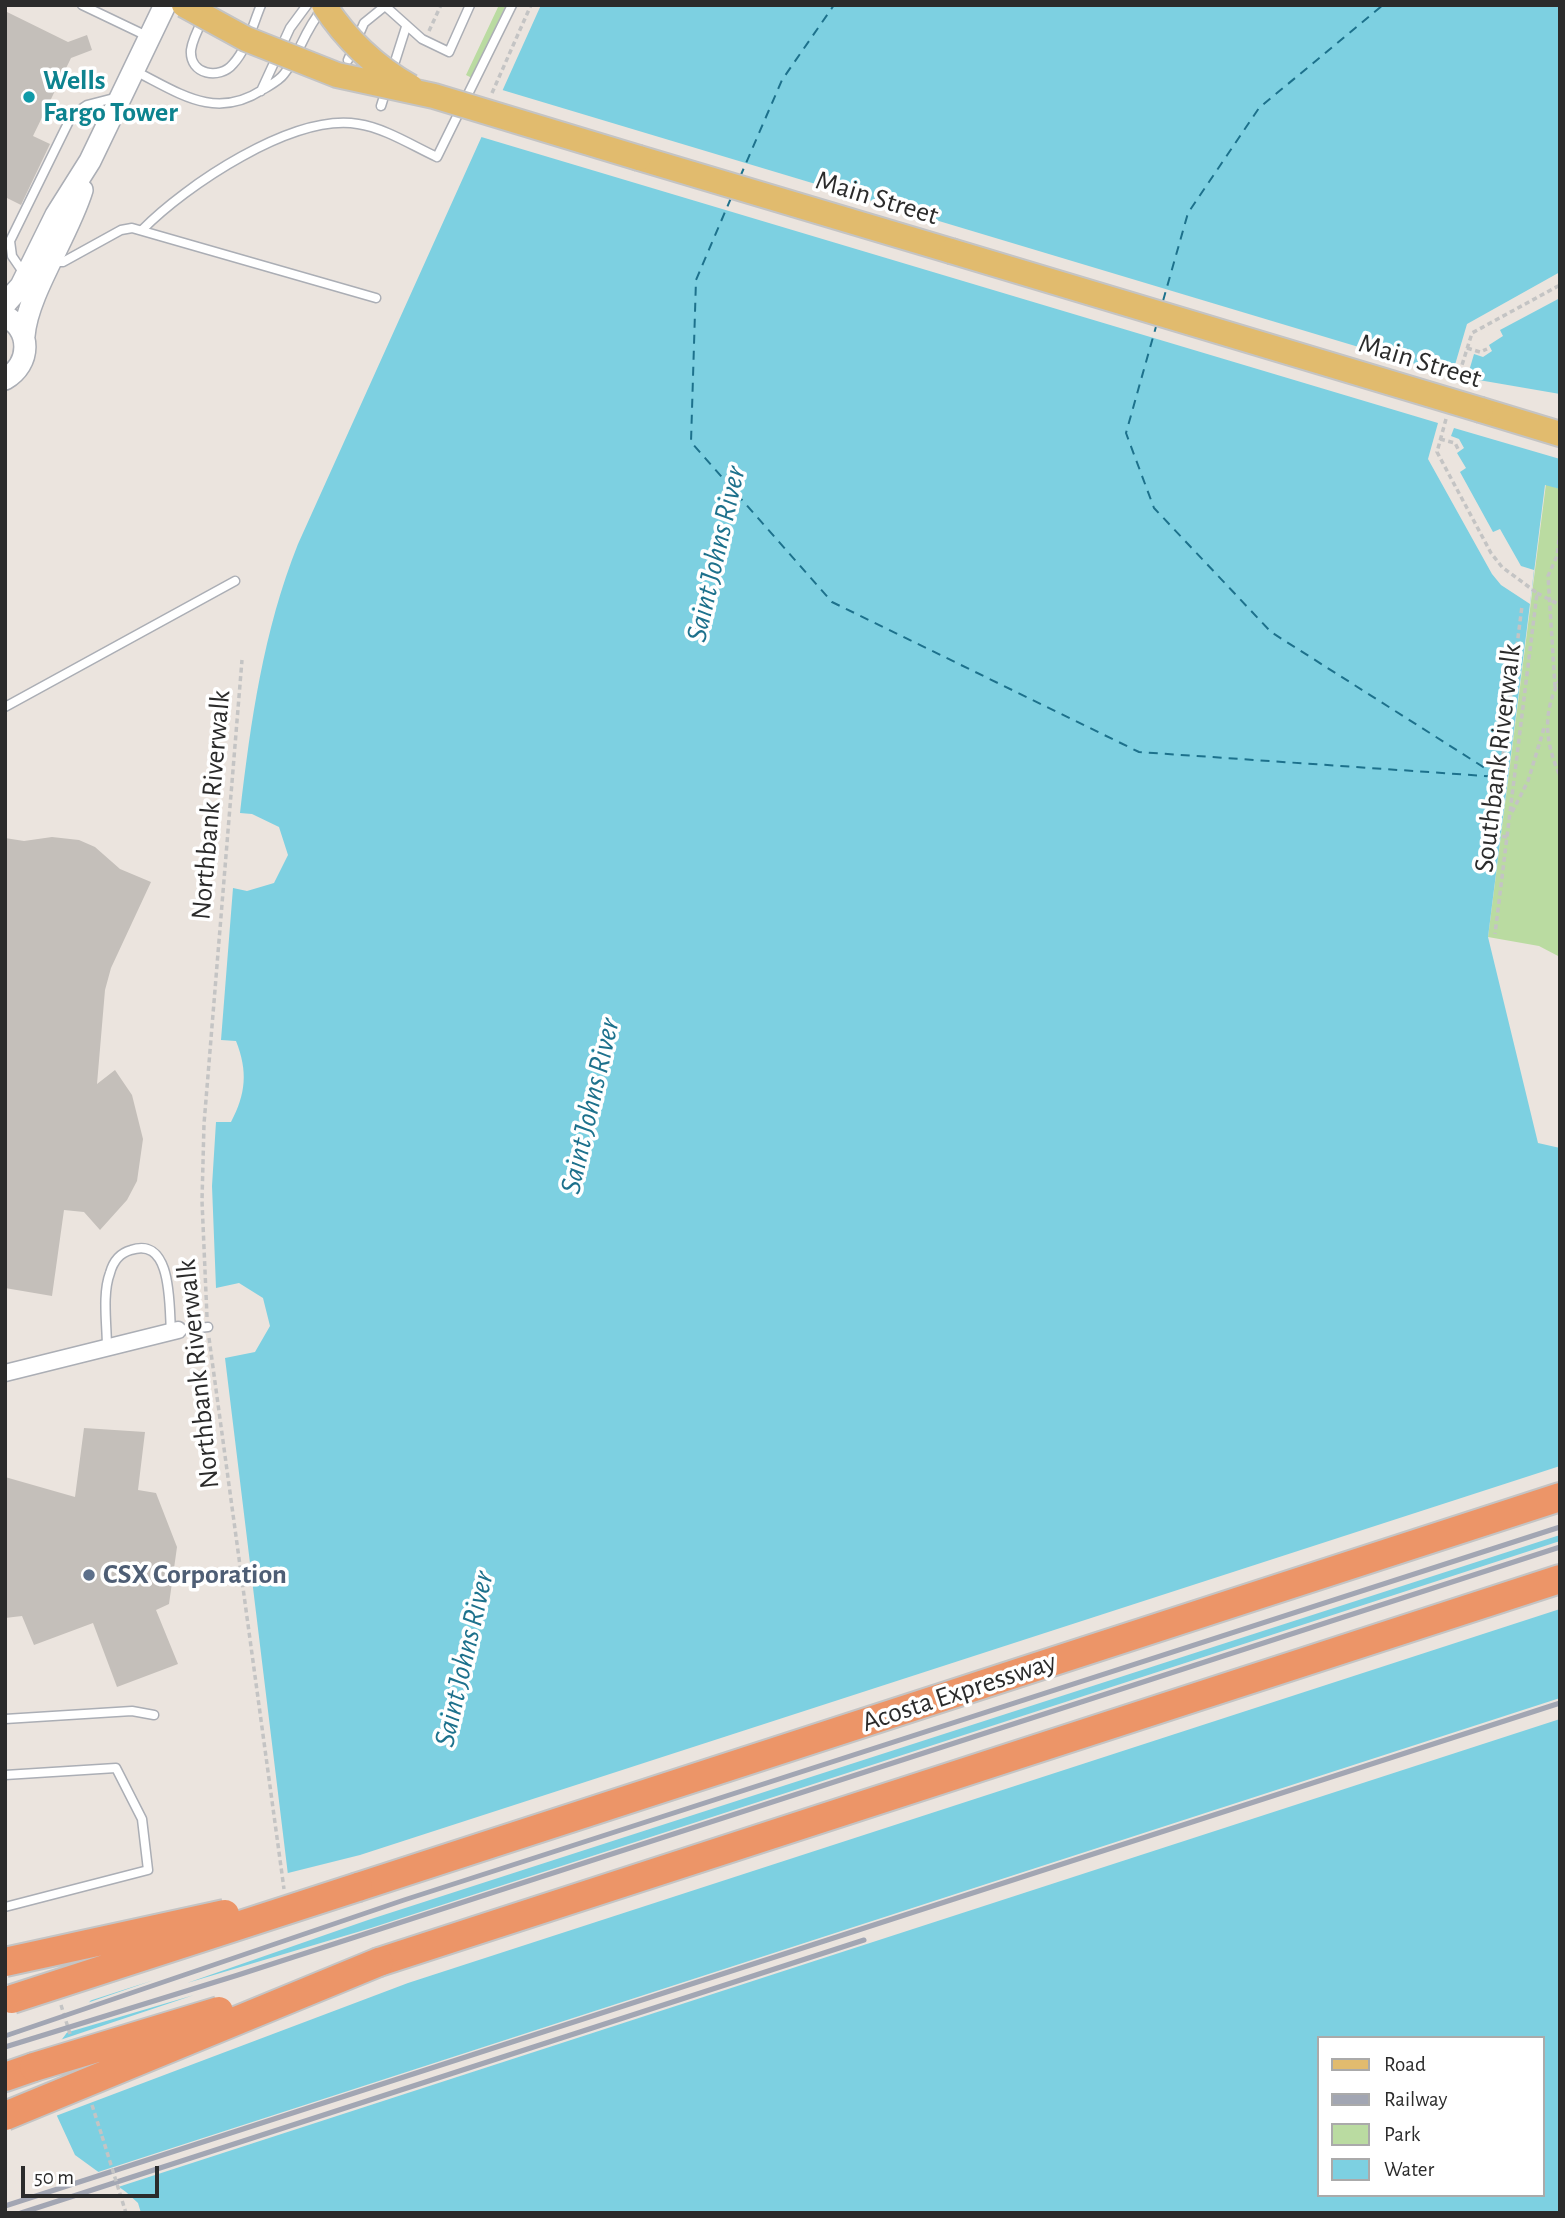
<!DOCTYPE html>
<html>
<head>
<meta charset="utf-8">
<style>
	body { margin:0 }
	#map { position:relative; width:1565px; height:2218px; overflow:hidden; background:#ebe4de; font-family:"Alegreya Sans",sans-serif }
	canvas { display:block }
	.frame { position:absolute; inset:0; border:7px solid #2b2b2b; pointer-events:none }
	.legend { position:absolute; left:1317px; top:2036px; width:228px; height:161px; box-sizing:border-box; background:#fff; border:2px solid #aaa; margin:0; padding:9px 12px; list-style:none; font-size:21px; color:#2b2b2b }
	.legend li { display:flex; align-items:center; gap:14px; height:35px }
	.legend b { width:35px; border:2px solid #aaa }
	.scale { position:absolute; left:21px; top:2166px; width:138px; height:32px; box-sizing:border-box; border:4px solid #2b2b2b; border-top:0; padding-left:9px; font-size:21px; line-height:24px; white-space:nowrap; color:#2b2b2b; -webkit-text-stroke:5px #fff; paint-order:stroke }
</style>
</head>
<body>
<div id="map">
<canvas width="1565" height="2218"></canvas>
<div class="frame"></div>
<ul class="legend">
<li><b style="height:9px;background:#e1bb6e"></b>Road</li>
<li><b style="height:9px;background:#a2a6b3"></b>Railway</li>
<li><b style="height:19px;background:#badba1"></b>Park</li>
<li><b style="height:19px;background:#7dd0e1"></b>Water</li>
</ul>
<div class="scale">50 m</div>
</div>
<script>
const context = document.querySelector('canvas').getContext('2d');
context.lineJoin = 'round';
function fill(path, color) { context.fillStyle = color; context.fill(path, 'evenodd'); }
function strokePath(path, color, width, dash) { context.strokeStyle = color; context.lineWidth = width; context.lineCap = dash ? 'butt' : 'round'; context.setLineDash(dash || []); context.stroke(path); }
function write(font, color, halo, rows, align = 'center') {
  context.font = font + ' "Alegreya Sans",sans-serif'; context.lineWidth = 7; context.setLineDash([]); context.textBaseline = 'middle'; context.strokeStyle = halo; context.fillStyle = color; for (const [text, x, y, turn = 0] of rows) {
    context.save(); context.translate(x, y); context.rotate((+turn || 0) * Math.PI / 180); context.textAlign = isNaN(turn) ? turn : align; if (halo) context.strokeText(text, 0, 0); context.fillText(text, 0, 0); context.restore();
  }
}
fill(new Path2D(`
	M499,5H506L472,78L466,75Z
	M1546,484L1560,489V957L1539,946L1488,937Z`), '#badba1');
fill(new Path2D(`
	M541,5H1560V489L1545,485L1488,937L1538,1143L1560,1148V2213H141L138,2203L126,2192L75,2155L57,2116L54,2080L60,2042L96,1993L293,1916L225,1358L255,1352L270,1326L263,1298L239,1283L216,1288L212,1186L216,1122H231C246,1094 248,1071 236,1041L221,1040L233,888L247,891L274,883L288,855L279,827L252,814L240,813C251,720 263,632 298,544ZM1318,2038H1542V2195H1318Z`), '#7dd0e1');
fill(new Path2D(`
	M499,89L1452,375L1467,324L1560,272V298L1500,330L1503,336L1489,345L1492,351L1483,357L1474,354L1467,378L1560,394V459L1454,428L1451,436L1459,439L1464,448L1457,453L1466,468L1460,472L1493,532L1500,529L1521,566L1534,570L1530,604L1501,585L1492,574L1428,459L1438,423L478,136Z
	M1560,1466V1535L368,1920L187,1983L371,1928L1560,1541V1609L408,1983L53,2117L50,2080L57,2041L194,1995L62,2034L84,2004L154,1980L86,2002L93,1991L289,1914L284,1874L360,1855Z
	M1560,1698V1719L115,2188L95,2173Z`), '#ebe4de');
strokePath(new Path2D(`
	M740,177L782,80L834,5
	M731,198L696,280L691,442L832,602L1139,752L1500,777
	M1163,301L1188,213L1259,108L1383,5
	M1157,323L1126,433L1154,508L1271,632L1499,777`), '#1d718c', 2, [9, 7]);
fill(new Path2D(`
	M5,11L68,42L87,35L92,50L71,58L33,136L50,144L21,205L5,197Z
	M52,837L79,840L95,847L120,869L151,882L111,968L105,990L97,1084L115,1070L132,1095L143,1139L137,1181L127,1200L100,1230L84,1212L64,1210L52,1296L5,1288V838L24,841Z
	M84,1428L145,1432L138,1490L156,1493L177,1547L169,1604L156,1610L178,1664L117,1687L93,1623L34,1645L22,1616L5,1618V1477L75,1497Z`), '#c4bfba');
const lane = new Path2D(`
	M82,5L149,37
	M210,5C204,19 193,35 191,50C189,75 220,80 233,64C247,49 253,24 261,5
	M384,5L422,39L449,52L470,5
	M348,60L364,23L385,6
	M133,70C178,92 214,121 262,90C270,85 279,81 284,74C299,56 304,30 322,10
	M392,71L406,27
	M261,91L290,28L307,5
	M381,106L386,90
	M142,230C185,186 293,113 358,124C385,128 413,146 437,157L512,5
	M52,262H63L121,230L132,228L376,298
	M25,275L12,256L10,241L72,115L87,105L118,97
	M5,707L235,581
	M178,1330L208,1327
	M107,1348C107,1325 102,1294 110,1273C113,1262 120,1253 131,1250C173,1236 169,1307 171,1332
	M5,1719L132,1711L154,1715
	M5,1775L116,1768L142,1819L148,1870L5,1907`);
const street = new Path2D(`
	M5,1373L178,1330`);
const secondary = new Path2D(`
	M5,304L21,286L56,215L90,161L165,5
	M5,316C32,330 31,364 5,379
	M24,336C27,294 68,236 82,190`);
const primary = new Path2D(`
	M639,158L951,251
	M1481,410L1560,434`);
const highway = new Path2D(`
	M358,1887L1560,1497
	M379,1962L1560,1579
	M5,2077L34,2067`);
strokePath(lane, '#abaeb5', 11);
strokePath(street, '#abaeb5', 19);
strokePath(secondary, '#abaeb5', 24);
strokePath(primary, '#c4c4c4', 28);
strokePath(highway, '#c4c4c4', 32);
strokePath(new Path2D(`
	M429,31L441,5
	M492,93L531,5
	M1467,348L1480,352L1487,349
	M1457,381L1472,333L1560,285
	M1446,419L1437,452L1491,553L1502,567L1537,593L1495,934
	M1440,439L1455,443L1458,449
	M1537,593L1560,605
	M1560,679C1542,713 1545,742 1560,776
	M1555,687L1548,576L1557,556L1560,529
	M1512,812L1528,781L1545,725
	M1507,837L1493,835L1522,606
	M207,1317L202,1201L204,1124L242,660
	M209,1338L284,1889
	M61,2005L70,2034
	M92,2105L102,2136`), '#c4c4c4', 3.5, [5, 3.5]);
strokePath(lane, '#fff', 8);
strokePath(street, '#fff', 16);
strokePath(secondary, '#fff', 21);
strokePath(primary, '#e1bb6e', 24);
strokePath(highway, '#ec9568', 28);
strokePath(new Path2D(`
	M5,2036L404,1900L1560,1527
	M5,2047L238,1975L1560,1547
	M5,2206L1560,1703
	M21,2213L864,1940`), '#a2a6b3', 5);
const primaryBridge = new Path2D(`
	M184,5L246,39L337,75L434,96L639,158
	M324,5C345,38 376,68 411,87
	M951,251L1481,410`);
const highwayBridge = new Path2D(`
	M5,1962L225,1914
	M12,1999L358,1887
	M34,2067L219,2011
	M5,2116L379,1962`);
strokePath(primaryBridge, '#c4c4c4', 28, []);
strokePath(highwayBridge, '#c4c4c4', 32, []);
strokePath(new Path2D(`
	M102,2136L126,2213`), '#c4c4c4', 3.5, [5, 3.5]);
strokePath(primaryBridge, '#e1bb6e', 24);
strokePath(highwayBridge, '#ec9568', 28);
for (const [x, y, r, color] of [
	[29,97,7,"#0f9aa8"],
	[89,1575,7,"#5c6f8a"]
]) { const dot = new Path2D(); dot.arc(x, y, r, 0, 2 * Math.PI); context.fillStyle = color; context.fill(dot); strokePath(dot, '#fff', 2.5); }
write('bold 28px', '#0d838f', '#fff', [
	["Wells",43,81],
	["Fargo Tower",43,113]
], 'left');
write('28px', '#2b2b2b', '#fff', [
	["Main Street",877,198,17],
	["Main Street",1420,361,17],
	["Southbank Riverwalk",1498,758,-83],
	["Northbank Riverwalk",211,805,-85],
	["Northbank Riverwalk",198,1374,-96],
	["Acosta Expressway",959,1692,-18]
]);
write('bold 28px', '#4e5e75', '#fff', [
	["CSX Corporation",103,1575]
], 'left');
write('italic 30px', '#1d718c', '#fff', [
	["Saint Johns River",716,554,-77],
	["Saint Johns River",590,1106,-77],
	["Saint Johns River",464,1659,-77]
]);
</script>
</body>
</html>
